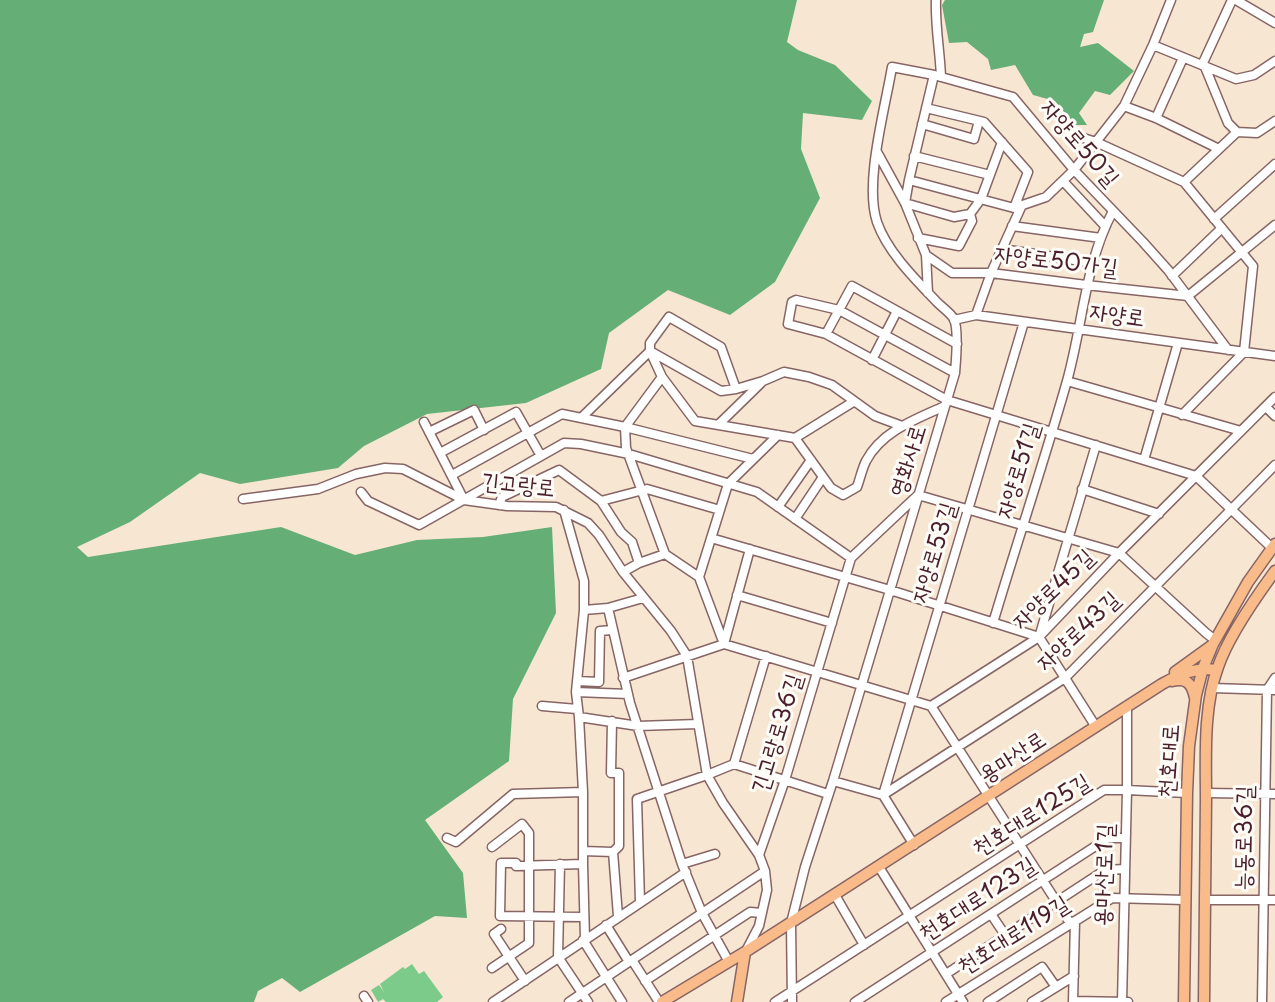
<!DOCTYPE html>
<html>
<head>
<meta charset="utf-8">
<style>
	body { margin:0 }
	canvas { display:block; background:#f7e6d1 }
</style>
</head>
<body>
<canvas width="1275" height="1002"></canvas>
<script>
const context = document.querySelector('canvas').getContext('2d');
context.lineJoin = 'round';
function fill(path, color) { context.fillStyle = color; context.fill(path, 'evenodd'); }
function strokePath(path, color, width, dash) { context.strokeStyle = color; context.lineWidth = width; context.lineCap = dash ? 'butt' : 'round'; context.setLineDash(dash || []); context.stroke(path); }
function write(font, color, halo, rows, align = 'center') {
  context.font = font + ' "Playpen Sans","Poor Story",sans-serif'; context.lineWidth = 6; context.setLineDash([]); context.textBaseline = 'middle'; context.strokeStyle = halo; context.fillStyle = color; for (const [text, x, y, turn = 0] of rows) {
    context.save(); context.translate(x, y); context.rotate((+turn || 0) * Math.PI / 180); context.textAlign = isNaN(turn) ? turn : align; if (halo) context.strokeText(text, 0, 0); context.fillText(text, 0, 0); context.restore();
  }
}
fill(new Path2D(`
	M412,964L419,974L424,971L443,997L437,1002H386L383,999L378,1002L371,990L379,985L384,992L380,984L403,967L405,969Z`), '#7ccb8b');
fill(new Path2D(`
	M0,0H797L787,42L798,50L835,65L872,101L862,120L803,113L801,149L820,198L775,282L730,315L668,290L609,333L601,369L526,403L427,414L364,446L338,468L240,484L200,473L130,522L77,547L88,557L281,527L355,555L417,540L483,537L552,527L556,613L513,699L509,761L425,820L463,873L467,918L435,916L300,992L282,978L258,991L254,1002H0Z
	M945,0H1104L1093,32L1084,34L1080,47L1098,43L1134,71L1110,95L1095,91L1079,113L1087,125H1075L1055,101L1033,95L1015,65L991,70L988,59L967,42L949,43L942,5Z`), '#65af77');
const minor = new Path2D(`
	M936,0C935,26 940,51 941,77
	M1236,0L1275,23
	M1153,45L1236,79L1254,75L1275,61
	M1202,65L1232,0
	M1205,67L1228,123L1237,132L1257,133L1275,121
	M934,75L909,180L905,203L954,217L970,214L981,199L1002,142
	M1124,106L1156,118L1219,149
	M926,108L984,122L1028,172L1014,208
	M1156,118L1183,58
	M922,124L974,139L979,121
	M1077,136L1096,142L1184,182L1253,266L1244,352L1182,415
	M877,152L905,203L926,255L928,293
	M914,156L990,175
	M909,180L1014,208
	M1063,181L1105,226
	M1184,182L1237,132
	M1014,208L1046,197L1074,170L1124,106L1153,45L1171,0
	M1214,219L1275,164
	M1012,226L1101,238
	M918,238L959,246L972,221L970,214
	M1002,249L1094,263
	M926,255L952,273H991L1086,285L1188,296L1275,225
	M1172,276L1222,228
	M976,315L991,273L1022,205
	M954,320L976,315L1275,356
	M826,334L852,286L957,344
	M650,351L662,377L695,421L795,438L831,488L843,495L857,487C860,479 862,469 866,461C882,431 916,419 945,406
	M650,351L721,391L736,389L763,381L784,372L809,377L832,385L875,416L902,426
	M650,351V343L669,317L721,347L736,389
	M872,360L897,311
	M955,373L839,310L796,300L792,302L788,324L826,334L947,400L1196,476L1272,548
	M662,377L625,427L626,448L665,554L699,577L724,644
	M1067,381L1241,431
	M1266,407L1275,416
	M581,418L650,351
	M424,422L464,500
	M718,425L761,383
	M429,432L474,410L484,430
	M795,438L853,402
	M440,453L516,412L541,456
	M1144,460L1178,343
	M452,475L562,414L625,427L753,459
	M1082,489L1159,514
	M361,492L368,501L419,525L564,443L581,444L629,454L757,492L851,558
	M243,499L318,489L356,474L385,468L403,469L464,500L507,506L556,507L588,523L599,535L623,572L671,631L687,656L707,775L723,803L759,855L765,871L767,890L759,926L746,951
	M601,501L647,489L720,510
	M499,505L502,497L559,470L601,501L621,532L632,542L639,563
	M778,507L811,460
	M564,510L584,581V610L576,692L579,717L583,792V864L585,939
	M795,519L823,477
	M711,538L890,590L1039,637L1096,727
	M851,558L918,495L1119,553L1206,633L1215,640
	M623,572L639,563L665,554
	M699,577L728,484L778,435
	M737,595L832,623
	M608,608L630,703L682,864L702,913L729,962
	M584,610L608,608L643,598
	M993,623C1017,542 1044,462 1067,381C1083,324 1085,263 1113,211
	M1040,634L1096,445
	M724,644L750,549
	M623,678L724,644L931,706L1070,923
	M577,681L599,682L600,631L612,630
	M1212,688L1275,690
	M576,692L628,694
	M542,706L577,709
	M931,706L1039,637L1119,553L1275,397
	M579,717L638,726L698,724
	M612,721L611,773H619V846L613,852L618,916
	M734,764L766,656
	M734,764L828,794
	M833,781L883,795L914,845
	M1206,793L1275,794
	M883,795L1065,678L1275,465
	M883,795L1024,322
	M447,838L456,842L513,794L583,792
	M583,851L613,852
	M759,855L785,780L851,558
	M560,864L558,957L588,1002
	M583,864L516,866V863H501L500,916L584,917
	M682,864L715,854
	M879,867L963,1002
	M835,895L864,945
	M1205,900H1275
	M640,902L637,799L707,775L734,764
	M991,914L1005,935
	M606,925L629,962
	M501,929L494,934L525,981
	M583,940L622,1002
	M632,960L659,1002
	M492,968L529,943V833L522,824L492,847
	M946,974L1105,870L1125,869
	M645,981L750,912L762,913
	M364,996L368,1002
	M1073,1001L1128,1002
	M493,1002L686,872
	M569,1002L765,871
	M775,1002L1104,790H1127L1187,793
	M792,1002L791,923L805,867L833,781L955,373C956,360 959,330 954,319C950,312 940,306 935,300C914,278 887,251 877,222C864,183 885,109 892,67L934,75L1013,97L1074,170L1143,242L1168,270L1228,350
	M855,1002L1108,838H1125
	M946,1002L1112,898L1185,900
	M988,1002L1042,967L1056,987
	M1032,1002L1074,976
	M1073,1002L1075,921
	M1122,1002L1127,790V706
	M1262,1002L1267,690L1275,678`);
const major = new Path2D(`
	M1175,672L1211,646
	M1172,681C1187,677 1192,684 1195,698
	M662,1002L745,952L1162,684C1180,674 1196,667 1217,670
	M737,1002L745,952
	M1184,1002L1187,793L1189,746L1196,695L1203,668L1213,644L1248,582L1275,544
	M1204,1002C1205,934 1205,867 1206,799C1206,758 1203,707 1218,667C1228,637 1256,597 1275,571`);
strokePath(minor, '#876565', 11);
strokePath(major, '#876565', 13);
strokePath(minor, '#fff', 8);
strokePath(major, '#fabb8b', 10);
write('23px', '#4a1f2b', '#fdfcf7', [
	["자양로50길",1079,144,49],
	["자양로50가길",1056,262,7],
	["자양로",1117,316,8],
	["영화사로",909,461,-73],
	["자양로51길",1019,471,-73],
	["긴고랑로",518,486,6],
	["자양로53길",935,553,-73],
	["자양로45길",1054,590,-44],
	["자양로43길",1079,632,-43],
	["긴고랑로36길",778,734,-73],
	["용마산로",1013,758,-33],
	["천호대로",1170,761,-86],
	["천호대로125길",1032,816,-32],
	["능동로36길",1245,838,-89],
	["용마산로1길",1105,875,-88],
	["천호대로123길",978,900,-33],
	["천호대로119길",1014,936,-32]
]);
</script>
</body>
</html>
